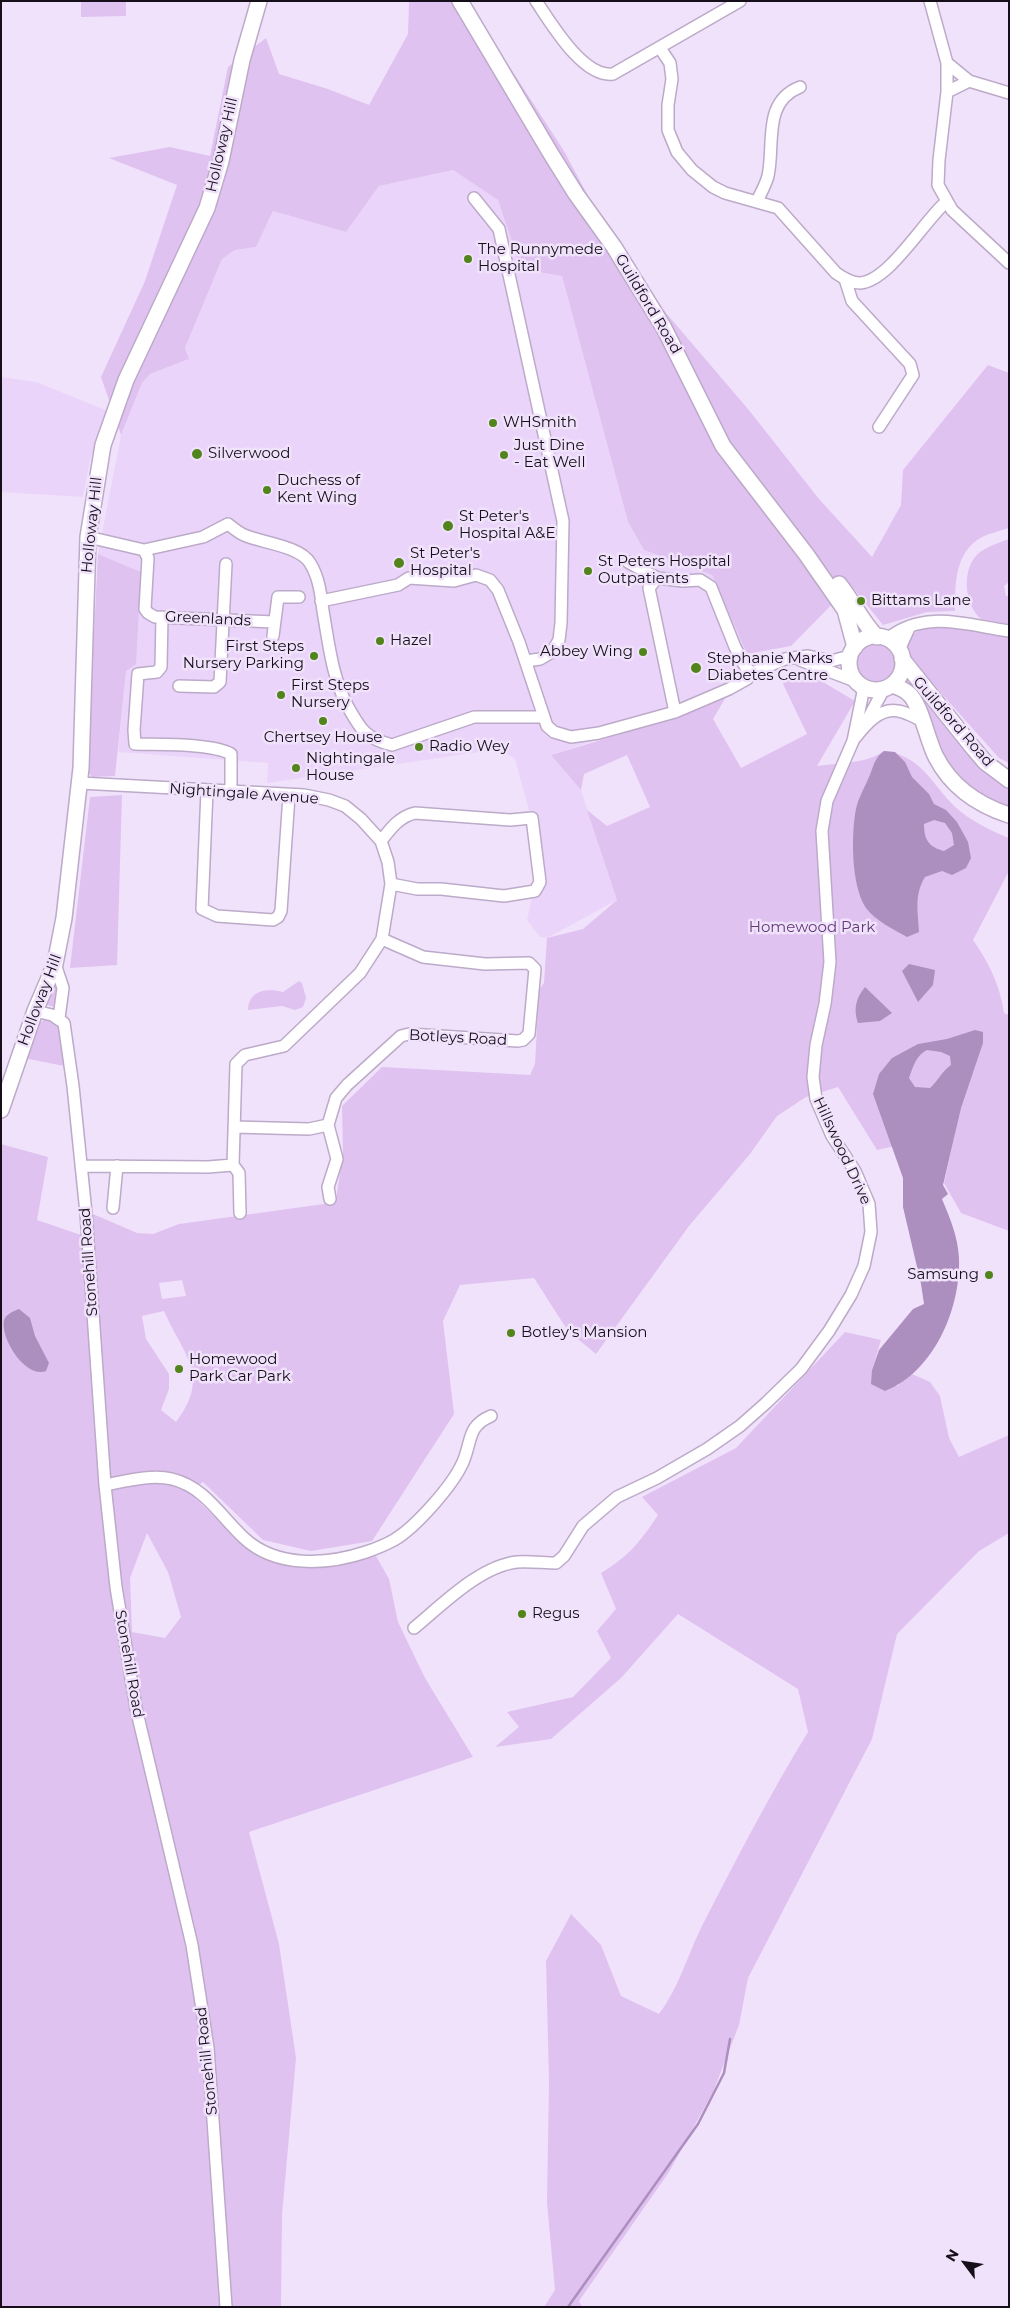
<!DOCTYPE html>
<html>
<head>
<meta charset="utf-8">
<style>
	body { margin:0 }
	#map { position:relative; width:1010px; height:2308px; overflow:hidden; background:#f1e2fb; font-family:Montserrat,sans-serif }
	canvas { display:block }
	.frame { position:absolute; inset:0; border:2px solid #160f1a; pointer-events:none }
	.north { position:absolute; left:940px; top:2238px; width:50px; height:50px; -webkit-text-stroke:4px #f1e2fb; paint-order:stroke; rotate:301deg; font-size:14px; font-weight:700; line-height:20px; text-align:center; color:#160f1a }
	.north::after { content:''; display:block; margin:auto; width:18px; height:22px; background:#160f1a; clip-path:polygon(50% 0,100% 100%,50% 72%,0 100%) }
</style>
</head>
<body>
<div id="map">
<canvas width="1010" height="2308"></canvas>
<div class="frame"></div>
<div class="north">N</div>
</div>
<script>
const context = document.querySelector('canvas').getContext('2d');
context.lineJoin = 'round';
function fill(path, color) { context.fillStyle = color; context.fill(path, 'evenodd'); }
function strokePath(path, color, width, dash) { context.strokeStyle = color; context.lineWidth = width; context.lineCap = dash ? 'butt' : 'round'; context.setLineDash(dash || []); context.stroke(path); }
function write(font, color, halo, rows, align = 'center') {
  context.font = font + ' Montserrat,sans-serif'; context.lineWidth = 5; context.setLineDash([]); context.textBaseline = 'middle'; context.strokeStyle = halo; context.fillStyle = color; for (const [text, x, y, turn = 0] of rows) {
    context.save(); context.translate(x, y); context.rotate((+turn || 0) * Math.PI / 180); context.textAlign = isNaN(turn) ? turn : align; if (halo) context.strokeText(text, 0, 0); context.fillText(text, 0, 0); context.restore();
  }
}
fill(new Path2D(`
	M453,170L498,200L521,269L562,276L628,522L644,550L712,575L747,654L752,673L726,697L551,755L581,790L617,900L547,938L540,937L527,920L532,897L542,887L545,869L515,759L500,749L267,783L268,763L118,752L126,670L141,572L98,554L121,435L142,383L150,374L189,359L185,348L222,259L235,250L256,247L273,211L346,232L379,186Z
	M1,377L36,382L108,411L90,460L83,497L1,492Z`), '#ebd4fa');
fill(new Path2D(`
	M81,1H126V16L81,17Z
	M409,1H467L564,151L594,207L666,313L748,409L819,499L872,557L901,505L903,470L988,365L1009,373V528C1000,531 990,533 982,537C955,552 955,583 955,611L927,612L883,625L851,585L791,646L747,654L712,575L644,550L628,522L562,276L521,269L498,200L453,170L379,186L346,232L273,211L256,247L235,250L222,259L185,348L189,359L150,374L142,383L121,435L101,377L145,281L177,185L109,158L170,147L210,156L228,67L266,38L279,74L328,89L369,105L408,34Z
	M1009,539V582L1004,586L1006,596H1009V624C1002,624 992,625 986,622C967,613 961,578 973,560C980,548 996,544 1009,539Z
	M98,554L141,572L136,664L126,671L115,776L92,777L87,770Z
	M939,624L1009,635V763L999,758L908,656L905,645C914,630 923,627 939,624Z
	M856 662a20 20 0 1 1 40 0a20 20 0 1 1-40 0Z
	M787,671L806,672L855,701L817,766C838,763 866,764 884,751C925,756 933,789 961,812C974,822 993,832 1009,838V871L973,940C989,963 1000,985 1004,1013L1009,1015V1231L961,1213L944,1183L955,1133L877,1150L838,1087L806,1097L777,1116L750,1154L689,1226L596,1354L568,1331L534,1278L460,1285L443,1321L454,1414L372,1541L311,1551L263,1540L203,1482L189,1492C199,1502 254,1554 264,1558C303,1572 338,1566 376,1556L389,1579L398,1622L425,1678L473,1757L249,1832L279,1944L296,2058L282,2215L281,2307H1V1144L48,1157L37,1220L81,1235L93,1214L137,1233L153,1234L179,1224L324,1204L336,1200L343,1152L342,1106L382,1067L530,1075L535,1064L539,990L544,983L547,938L583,929L617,900L587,810L607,826L650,807L627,755L584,774L581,790L551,755L621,734L726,697L713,719L741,768L807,734L783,684ZM182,1280L186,1296L162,1299L159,1283ZM164,1311C184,1356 211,1376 176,1422L161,1410L169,1389V1374L146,1339L142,1316ZM147,1533L168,1572L181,1617L165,1638L132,1632L130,1578Z
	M907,676L950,730L997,782L1009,788V809L983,799L967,785L947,761L931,729L903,681Z
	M122,795L117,965L70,968L90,797Z
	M56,975L57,1008L44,1004Z
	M299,981L302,983L306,998L303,1007L295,1010L282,1006L248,1010C249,990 267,988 283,992Z
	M45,1019L52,1020L61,1030L64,1066L24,1058L36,1026Z
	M845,1332L881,1340L872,1370L897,1386L912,1374L930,1382L940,1396L949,1438L959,1457L1009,1435V1533L979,1551L897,1634L872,1739L748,1978L739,2025L713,2092L669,2172L579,2301L582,2307H544L555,2290L547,2203L549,2081L546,1961L571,1914L601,1945L621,1996L659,2014C680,1986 688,1953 704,1922C737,1858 770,1794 808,1732L798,1689L678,1614L621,1678L551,1739L495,1747L519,1727L507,1712L573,1697L611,1658L597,1631L616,1609L601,1573C628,1557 641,1541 658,1515L642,1497L736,1448Z`), '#dfc2f0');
fill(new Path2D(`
	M884,751L895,752L905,762L912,777L929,794L934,804L946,810L957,822L968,842L971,858L966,868L952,875L942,871L925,877C914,895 918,911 919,932L907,937C893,929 876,921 866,908C851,886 851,834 856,809C858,798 865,787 869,777C874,766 874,758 884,751ZM934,820L945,823L952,833L954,845L944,851C929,847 924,840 924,824Z
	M909,964L935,970L933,985L918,1002L902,971Z
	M865,987L892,1013L880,1021L858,1023C853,1009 856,998 865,987Z
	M975,1030L983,1032V1043L961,1108L943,1185L948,1194L942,1199C950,1218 958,1237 959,1258C961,1308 934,1372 885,1391L871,1384L872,1370L879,1350L913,1309L924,1304L921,1284L903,1207V1178L873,1094L879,1074L892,1058L918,1044L947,1039ZM927,1050L941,1052L950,1056L951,1065C942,1071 938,1081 930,1088L915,1087L909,1078C913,1067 916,1055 927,1050Z
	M19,1309L30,1318L35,1336L49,1363L46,1371C26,1379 0,1339 4,1320C6,1314 14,1311 19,1309Z`), '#ad8fbf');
strokePath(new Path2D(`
	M568,2307L698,2124L724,2073L730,2039`), '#ad8fbf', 2.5);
const minor = new Path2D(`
	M536,1C551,23 583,78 613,74L740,1
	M930,1L947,63L969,81L1009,93
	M660,48L670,63L672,79L668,105V130L677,152L692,170L713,187L725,193L778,208L836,273C843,278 852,283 860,283C889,281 924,221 946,202
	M947,63V92L939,160L938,185L952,210L1009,263
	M947,92L969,81
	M474,198L499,229L563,521L561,623L559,640L552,652L540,659L526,661
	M757,201C761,193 766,184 768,176C775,144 762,102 800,87
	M845,279L852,301L910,364L913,375L879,427
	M88,537L144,550L203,537L228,524C233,528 239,533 244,535C262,543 300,546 310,563C319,577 321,595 323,611C329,645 332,677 348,707C361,730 365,738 392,745L474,717H542
	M144,550L148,558L145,609L148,613L155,617L274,622
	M628,562L657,578L683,581L700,580L711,587L735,647L746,668L752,673
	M657,578L649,588L675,712
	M321,601L398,585L409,578L454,581L476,575L490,580L498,590L519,642L547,726L554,732L571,737L599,733L675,712L729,689L747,679L752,673L785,659L808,656L831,661L850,656
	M162,617L161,667L157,672L138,674L134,730L135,744C159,745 211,743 231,754V793
	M273,636L278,597H299
	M887,639C924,609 966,625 1009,631
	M899,650L910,626
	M800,660L855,681
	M179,686L214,687L220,682L226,564
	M865,724L884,689
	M855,738C865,725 880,707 898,711C906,712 914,717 921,720
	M80,783L304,795L329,800L345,806L361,819L381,841L388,862L391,884L382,939L360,973L284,1046L245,1055L236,1064L233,1165L208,1167L81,1166
	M207,791L202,909L217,916L273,920L278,917L281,911L289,796
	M381,841C391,828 399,817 415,813L510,820L532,818L540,882L535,891L504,896L441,889H417L391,884
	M55,964L63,988L59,1018
	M35,1011L52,1015L64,1023L73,1086L86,1213L105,1485L116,1587L136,1708L192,1945L208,2048L226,2307
	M328,1125L337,1159L328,1187L330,1199
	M234,1127L309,1129L328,1125L336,1098L347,1085L401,1036L409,1034L518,1041L523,1040L529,1034L535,969L529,963L485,964L423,957L382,939
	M233,1165L239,1173L240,1213
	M113,1208L117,1166
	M105,1485C126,1481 151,1474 172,1479C205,1487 221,1517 244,1538C276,1568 327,1565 366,1552C375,1549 385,1545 394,1540C416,1527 453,1485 463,1462C472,1441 467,1426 491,1416
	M414,1628C442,1605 480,1566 517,1562C530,1561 544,1563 556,1563L564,1556L583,1526L617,1497L657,1478L707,1449L740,1426L766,1403L801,1369L829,1331L851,1295L864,1266L871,1232L869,1204L855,1171L832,1136L816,1099L813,1077L816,1045L825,1004L830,962L822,831L827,801L853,741L864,687`);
const major = new Path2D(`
	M460,1L551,154L576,194L614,247L664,328L723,446L806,554L845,610L855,647
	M839,584C853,601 861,621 877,637
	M849 663a27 27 0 1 1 54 0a27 27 0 1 1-54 0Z
	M902,659L974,749L985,762L1009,780
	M892,685C898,687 905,690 909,694C921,704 927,740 936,757C951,786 978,805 1009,815
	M1,1110L35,1011L55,964L64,918L81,768L88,537L103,445L126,380L207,208L221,161L242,60L259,1`);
strokePath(minor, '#bcaac8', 14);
strokePath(major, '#bcaac8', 18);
strokePath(minor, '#fff', 11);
strokePath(major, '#fff', 15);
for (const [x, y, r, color] of [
	[468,259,5,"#51841a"],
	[493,423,5,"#51841a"],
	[197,454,6,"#51841a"],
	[504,455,5,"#51841a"],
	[267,490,5,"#51841a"],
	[448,526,6,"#51841a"],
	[399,563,6,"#51841a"],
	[588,571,5,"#51841a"],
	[861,601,5,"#51841a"],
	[380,641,5,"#51841a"],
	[643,652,5,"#51841a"],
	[314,656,5,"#51841a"],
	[696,668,6,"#51841a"],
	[281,695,5,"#51841a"],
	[323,721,5,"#51841a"],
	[419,747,5,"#51841a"],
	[296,768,5,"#51841a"],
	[989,1275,5,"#51841a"],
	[511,1333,5,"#51841a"],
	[179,1369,5,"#51841a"],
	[522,1614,5,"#51841a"]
]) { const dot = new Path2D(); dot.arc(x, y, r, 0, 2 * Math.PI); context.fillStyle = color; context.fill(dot); strokePath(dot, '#f1e2fb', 2); }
write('15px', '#160f1a', '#f1e2fb', [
	["Holloway Hill",222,145,-77],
	["Guildford Road",648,304,59],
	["Holloway Hill",92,525,-84],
	["Greenlands",208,619,3],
	["Guildford Road",953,722,49],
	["Nightingale Avenue",244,794,4],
	["Holloway Hill",40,1000,-69],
	["Botleys Road",458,1038,3],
	["Hillswood Drive",842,1151,65],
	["Stonehill Road",89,1262,-94],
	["Stonehill Road",129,1664,80],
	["Stonehill Road",207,2061,-96]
]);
write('15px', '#160f1a', '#f1e2fb', [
	["The Runnymede",478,250],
	["Hospital",478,267],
	["WHSmith",503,423],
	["Just Dine",514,446],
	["- Eat Well",514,463],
	["Silverwood",208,454],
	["Duchess of",277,481],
	["Kent Wing",277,498],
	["St Peter's",459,517],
	["Hospital A&E",459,534],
	["St Peter's",410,554],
	["Hospital",410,571],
	["St Peters Hospital",598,562],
	["Outpatients",598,579],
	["Bittams Lane",871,601],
	["Hazel",390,641],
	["First Steps",304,647,"right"],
	["Nursery Parking",304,664,"right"],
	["Abbey Wing",633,652,"right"],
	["Stephanie Marks",707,659],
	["Diabetes Centre",707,676],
	["First Steps",291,686],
	["Nursery",291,703],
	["Chertsey House",323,738,"center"],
	["Radio Wey",429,747],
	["Nightingale",306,759],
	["House",306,776],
	["Samsung",979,1275,"right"],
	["Botley's Mansion",521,1333],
	["Homewood",189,1360],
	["Park Car Park",189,1377],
	["Regus",532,1614]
], 'left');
write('15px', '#613977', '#f1e2fb', [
	["Homewood Park",812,928]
]);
</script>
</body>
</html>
